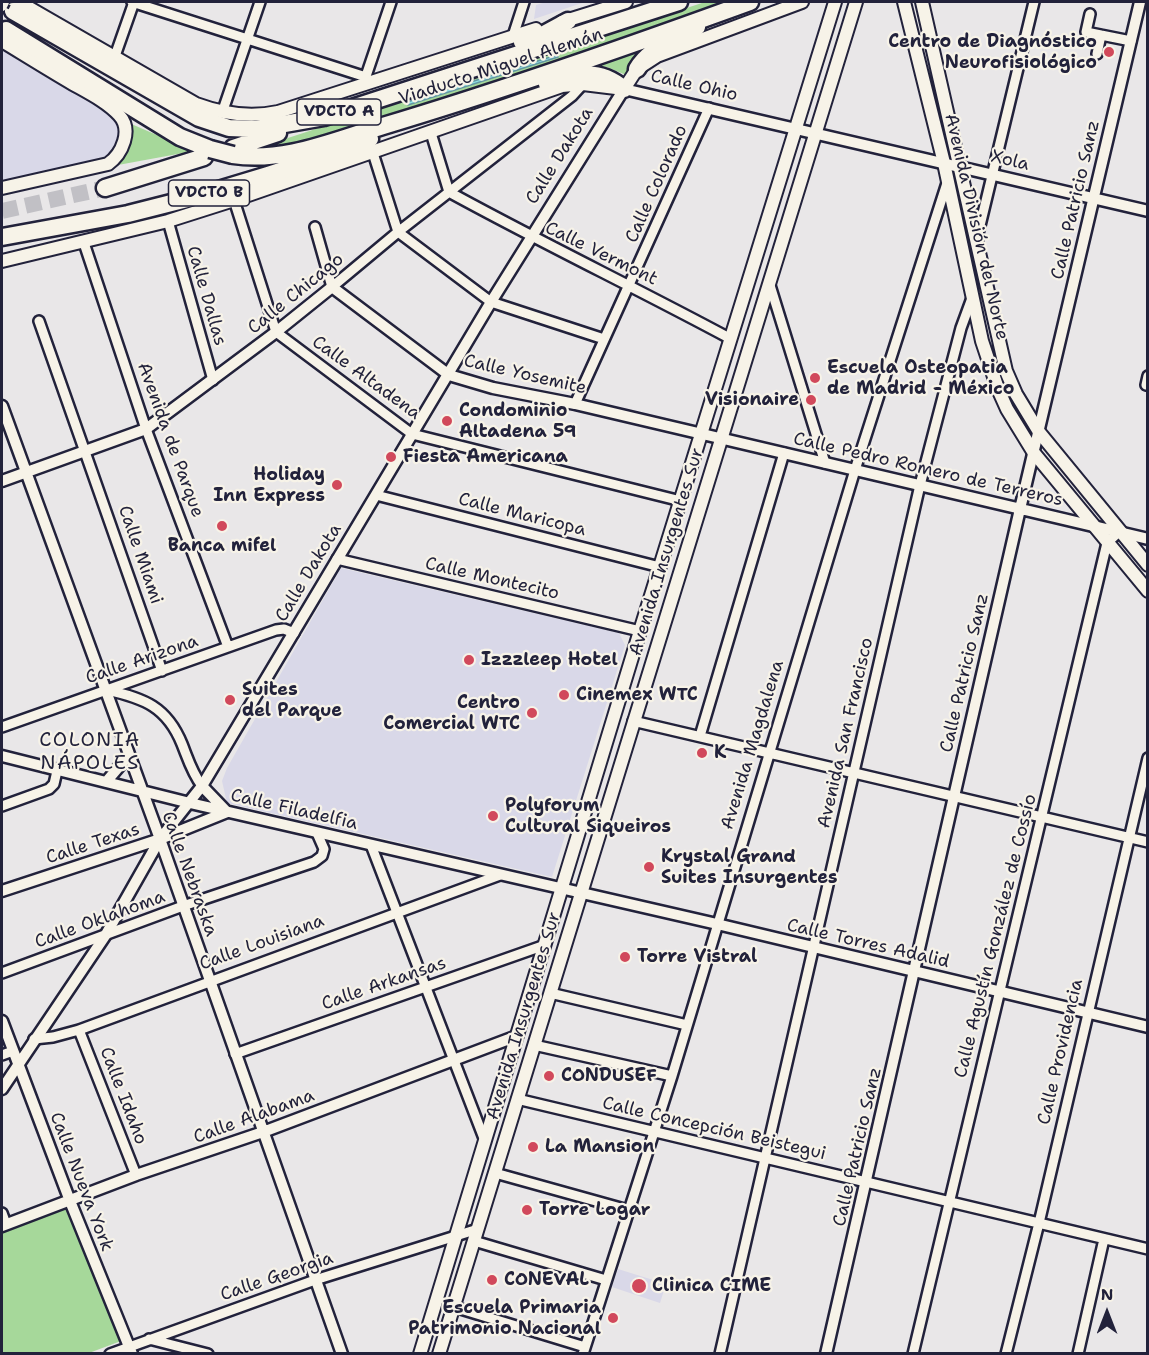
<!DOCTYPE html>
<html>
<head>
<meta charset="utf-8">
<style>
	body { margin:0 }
	#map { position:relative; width:1149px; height:1355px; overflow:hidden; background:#e9e7e8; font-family:"Shantell Sans",sans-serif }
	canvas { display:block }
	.frame { position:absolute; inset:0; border:3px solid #22223b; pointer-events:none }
	.north { position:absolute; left:1077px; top:1283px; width:60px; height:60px; -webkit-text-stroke:4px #f7f3e8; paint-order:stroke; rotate:0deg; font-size:16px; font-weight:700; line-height:24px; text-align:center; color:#22223b }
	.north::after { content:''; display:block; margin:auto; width:21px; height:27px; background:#22223b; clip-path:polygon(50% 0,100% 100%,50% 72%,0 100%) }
</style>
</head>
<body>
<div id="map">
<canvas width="1149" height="1355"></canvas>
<div class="frame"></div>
<div class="north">N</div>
</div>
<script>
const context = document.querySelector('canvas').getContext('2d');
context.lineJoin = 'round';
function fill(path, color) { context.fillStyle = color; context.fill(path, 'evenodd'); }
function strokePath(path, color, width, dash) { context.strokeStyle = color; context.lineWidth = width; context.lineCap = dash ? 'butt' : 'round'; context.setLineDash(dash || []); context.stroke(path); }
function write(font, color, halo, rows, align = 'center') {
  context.font = font + ' "Shantell Sans",sans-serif'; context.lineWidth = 4.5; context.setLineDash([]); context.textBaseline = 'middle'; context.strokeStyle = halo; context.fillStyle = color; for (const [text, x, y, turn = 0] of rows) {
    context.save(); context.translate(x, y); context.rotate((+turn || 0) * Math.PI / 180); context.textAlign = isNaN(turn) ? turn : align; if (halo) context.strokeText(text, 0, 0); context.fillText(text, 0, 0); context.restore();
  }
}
fill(new Path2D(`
	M546,2H585L534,19L536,5Z
	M2,46L112,113L120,128L115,146L107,156L2,183Z
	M341,568L619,633L625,645L552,877L227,803L222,781L227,768Z
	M618,1269L666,1284L660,1303L612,1287Z`), '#d9d8e8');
fill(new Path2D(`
	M705,2H729L652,31L303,143L282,148L248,151Z
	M644,48L626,75L607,67L590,65Z
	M129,123L194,151L118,165C127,152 134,140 129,123Z
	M71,1204L121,1341L89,1353L2,1354V1230Z`), '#a6d89a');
const water = new Path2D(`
	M557,55L558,57L408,105L407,102Z`);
fill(water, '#90e1e7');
strokePath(water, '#6495a2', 1.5);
strokePath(new Path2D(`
	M2,211L105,188`), '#c1c0c5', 16, [16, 8]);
const minor = new Path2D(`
	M132,2L366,77
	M1090,14L1086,32L1131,41
	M513,36L524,2
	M1097,54L1101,35
	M115,56L134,2
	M364,82L391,2
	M222,113L260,2
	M431,133L449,192C542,243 638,289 731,339
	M373,153L398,232L491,302L604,339
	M234,200L276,332L412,434L681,501
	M168,221L213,380
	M315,227L332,287L398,232L572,96L583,84
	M977,238L1034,2
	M84,243L146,429L228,647
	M769,282L825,463
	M39,321L162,671
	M1146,385L1148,376
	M575,404L709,108
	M376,495L660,567
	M337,559L640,631
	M107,690C144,698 167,707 182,744C188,759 192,773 202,786
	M633,721L1148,842
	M2,727L276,630L284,629L294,633
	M700,736L784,453
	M2,806L49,789L54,784L57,771
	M371,845L485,1141
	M2,973L183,906L314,862L322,856L324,849L317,833
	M550,993L687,1025
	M79,1030L136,1175
	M34,1039L53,1037L79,1030L500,875
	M534,1045L672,1076
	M235,1054L545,945
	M2,1055L13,1051
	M517,1099L1148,1249
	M495,1173L628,1210
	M2,1213L6,1224
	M474,1241L606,1280
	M454,1307L585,1347
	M149,1339L208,1354
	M110,1354L315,1280L478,1229
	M583,1354L672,1076L855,470L947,183
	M720,1354L920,485L961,328L972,298
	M913,1354L1107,543L1119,532
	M1006,1354L1039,1223L1148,758
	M1078,1354L1104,1239`);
const tertiary = new Path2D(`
	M2,406L160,839L342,1354
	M2,481L146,429L276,332L332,287L449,375L493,388L575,404L1148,539
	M2,756L190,803L717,924L1148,1027
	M106,782L129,755
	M202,786L227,812
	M2,891L160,839L227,812
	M2,1021L70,1201L132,1354
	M2,1089L105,936L160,839L202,786L491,302L624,89L1148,211
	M2,1226L136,1175L263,1132L517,1036
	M826,1354L1020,509L1140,2`);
const secondary = new Path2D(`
	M19,2L196,104C223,114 249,118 278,112L536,29
	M904,2L944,163L982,341L998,389L1007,409L1034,453L1148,591
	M922,2L1006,371L1016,394L1039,432L1148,565
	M562,22L626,2
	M2,41C25,55 49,70 73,84C89,93 107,102 119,115C133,130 122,154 108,164L2,188
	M2,261L168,221L234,200L562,86L583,84L624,89L637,69L657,56L802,2
	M420,1354L640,631L835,2
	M439,1354L856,2`);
const motorway = new Path2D(`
	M13,11L199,118L229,128L256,129L324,117L679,2
	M6,30L180,137L210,149
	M522,42L544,34L568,21
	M637,69C650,46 677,42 697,27
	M547,84C577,74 598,67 624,89
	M233,148L278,133
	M233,155C284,163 335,140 383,126C507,89 629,46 750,2
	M105,188L204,157
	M2,237L128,214L195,197L268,175L354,147L370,139`);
strokePath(minor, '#22223b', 14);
strokePath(tertiary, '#22223b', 15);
strokePath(secondary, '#22223b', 16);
strokePath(motorway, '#22223b', 21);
strokePath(minor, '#f7f3e8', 9);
strokePath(tertiary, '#f7f3e8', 10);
strokePath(secondary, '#f7f3e8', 12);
strokePath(motorway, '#f7f3e8', 16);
const tertiaryBridge = new Path2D(`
	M2,6L4,2`);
const motorwayBridge = new Path2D(`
	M210,149L233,155`);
strokePath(tertiaryBridge, '#22223b', 15, []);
strokePath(motorwayBridge, '#22223b', 21, []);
strokePath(tertiaryBridge, '#f7f3e8', 10);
strokePath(motorwayBridge, '#f7f3e8', 16);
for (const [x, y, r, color] of [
	[1109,52,6,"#d1495b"],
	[815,378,6,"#d1495b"],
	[811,400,6,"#d1495b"],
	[447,421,6,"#d1495b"],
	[391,457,6,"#d1495b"],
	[337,485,6,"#d1495b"],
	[222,526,6,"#d1495b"],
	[469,660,6,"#d1495b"],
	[564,695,6,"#d1495b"],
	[230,700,6,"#d1495b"],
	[532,713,6,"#d1495b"],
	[702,753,6,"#d1495b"],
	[493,816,6,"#d1495b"],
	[649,867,6,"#d1495b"],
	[625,957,6,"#d1495b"],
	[549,1076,6,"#d1495b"],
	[533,1147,6,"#d1495b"],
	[527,1210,6,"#d1495b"],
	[492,1280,6,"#d1495b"],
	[639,1286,8,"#d1495b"],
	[613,1318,6,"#d1495b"]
]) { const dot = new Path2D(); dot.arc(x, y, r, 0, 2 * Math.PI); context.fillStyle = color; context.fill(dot); strokePath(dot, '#f7f3e8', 2); }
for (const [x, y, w] of [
	[339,112,84],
	[209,193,81]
]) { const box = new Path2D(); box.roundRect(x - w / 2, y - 13, w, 26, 4.5); context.fillStyle = '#f7f3e8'; context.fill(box); strokePath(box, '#22223b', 1.5); }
write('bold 16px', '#22223b', null, [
	["VDCTO A",339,112],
	["VDCTO B",209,193]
]);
write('bold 18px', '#22223b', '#f7f3e8', [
	["Centro de Diagnóstico",1097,42,"right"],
	["Neurofisiológico",1097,63,"right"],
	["Escuela Osteopatia",827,368],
	["de Madrid - México",827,389],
	["Visionaire",799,400,"right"],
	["Condominio",459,411],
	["Altadena 59",459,432],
	["Fiesta Americana",403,457],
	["Holiday",325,475,"right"],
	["Inn Express",325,496,"right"],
	["Banca mifel",222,546,"center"],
	["Izzzleep Hotel",481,660],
	["Suites",242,690],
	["del Parque",242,711],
	["Cinemex WTC",576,695],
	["Centro",520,703,"right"],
	["Comercial WTC",520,724,"right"],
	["K",714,753],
	["Polyforum",505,806],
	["Cultural Siqueiros",505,827],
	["Krystal Grand",661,857],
	["Suites Insurgentes",661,878],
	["Torre Vistral",637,957],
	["CONDUSEF",561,1076],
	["La Mansion",545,1147],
	["Torre Logar",539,1210],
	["CONEVAL",504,1280],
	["Clinica CIME",652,1286],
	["Escuela Primaria",601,1308,"right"],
	["Patrimonio Nacional",601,1329,"right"]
], 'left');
write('18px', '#22223b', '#f7f3e8', [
	["Viaducto Miguel Alemán",501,67,-18],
	["Calle Ohio",694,86,13],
	["Calle Dakota",560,156,-58],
	["Xola",1010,161,13],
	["Calle Colorado",657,184,-66],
	["Calle Patricio Sanz",1076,200,-77],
	["Avenida División del Norte",976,227,77],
	["Calle Vermont",601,254,26],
	["Calle Chicago",296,294,-39],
	["Calle Dallas",206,296,74],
	["Calle Yosemite",525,375,13],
	["Calle Altadena",366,378,36],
	["Avenida de Parque",170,440,70],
	["Calle Pedro Romero de Terreros",928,470,13],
	["Calle Maricopa",522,515,14],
	["Avenida Insurgentes Sur",667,552,-73],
	["Calle Miami",140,555,71],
	["Calle Dakota",309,573,-59],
	["Calle Montecito",492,579,13],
	["Calle Arizona",142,660,-19],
	["Calle Patricio Sanz",965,673,-77],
	["Avenida San Francisco",846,733,-77],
	["Avenida Magdalena",753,745,-73],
	["Calle Filadelfia",294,810,13],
	["Calle Texas",93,844,-18],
	["Calle Nebraska",189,874,70],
	["Calle Oklahoma",100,920,-20],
	["Calle Agustín González de Cossío",996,936,-76],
	["Calle Louisiana",262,943,-20],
	["Calle Torres Adalid",868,944,13],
	["Calle Arkansas",384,984,-19],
	["Avenida Insurgentes Sur",524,1016,-73],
	["Calle Providencia",1061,1052,-77],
	["Calle Idaho",123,1096,69],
	["Calle Alabama",254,1117,-20],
	["Calle Concepción Beistegui",714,1129,13],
	["Calle Patricio Sanz",858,1147,-77],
	["Calle Nueva York",81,1182,69],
	["Calle Georgia",277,1277,-19]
]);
context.letterSpacing = '1.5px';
write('20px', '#22223b', '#f7f3e8', [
	["COLONIA",90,741],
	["NÁPOLES",90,764]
]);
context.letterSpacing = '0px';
</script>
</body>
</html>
